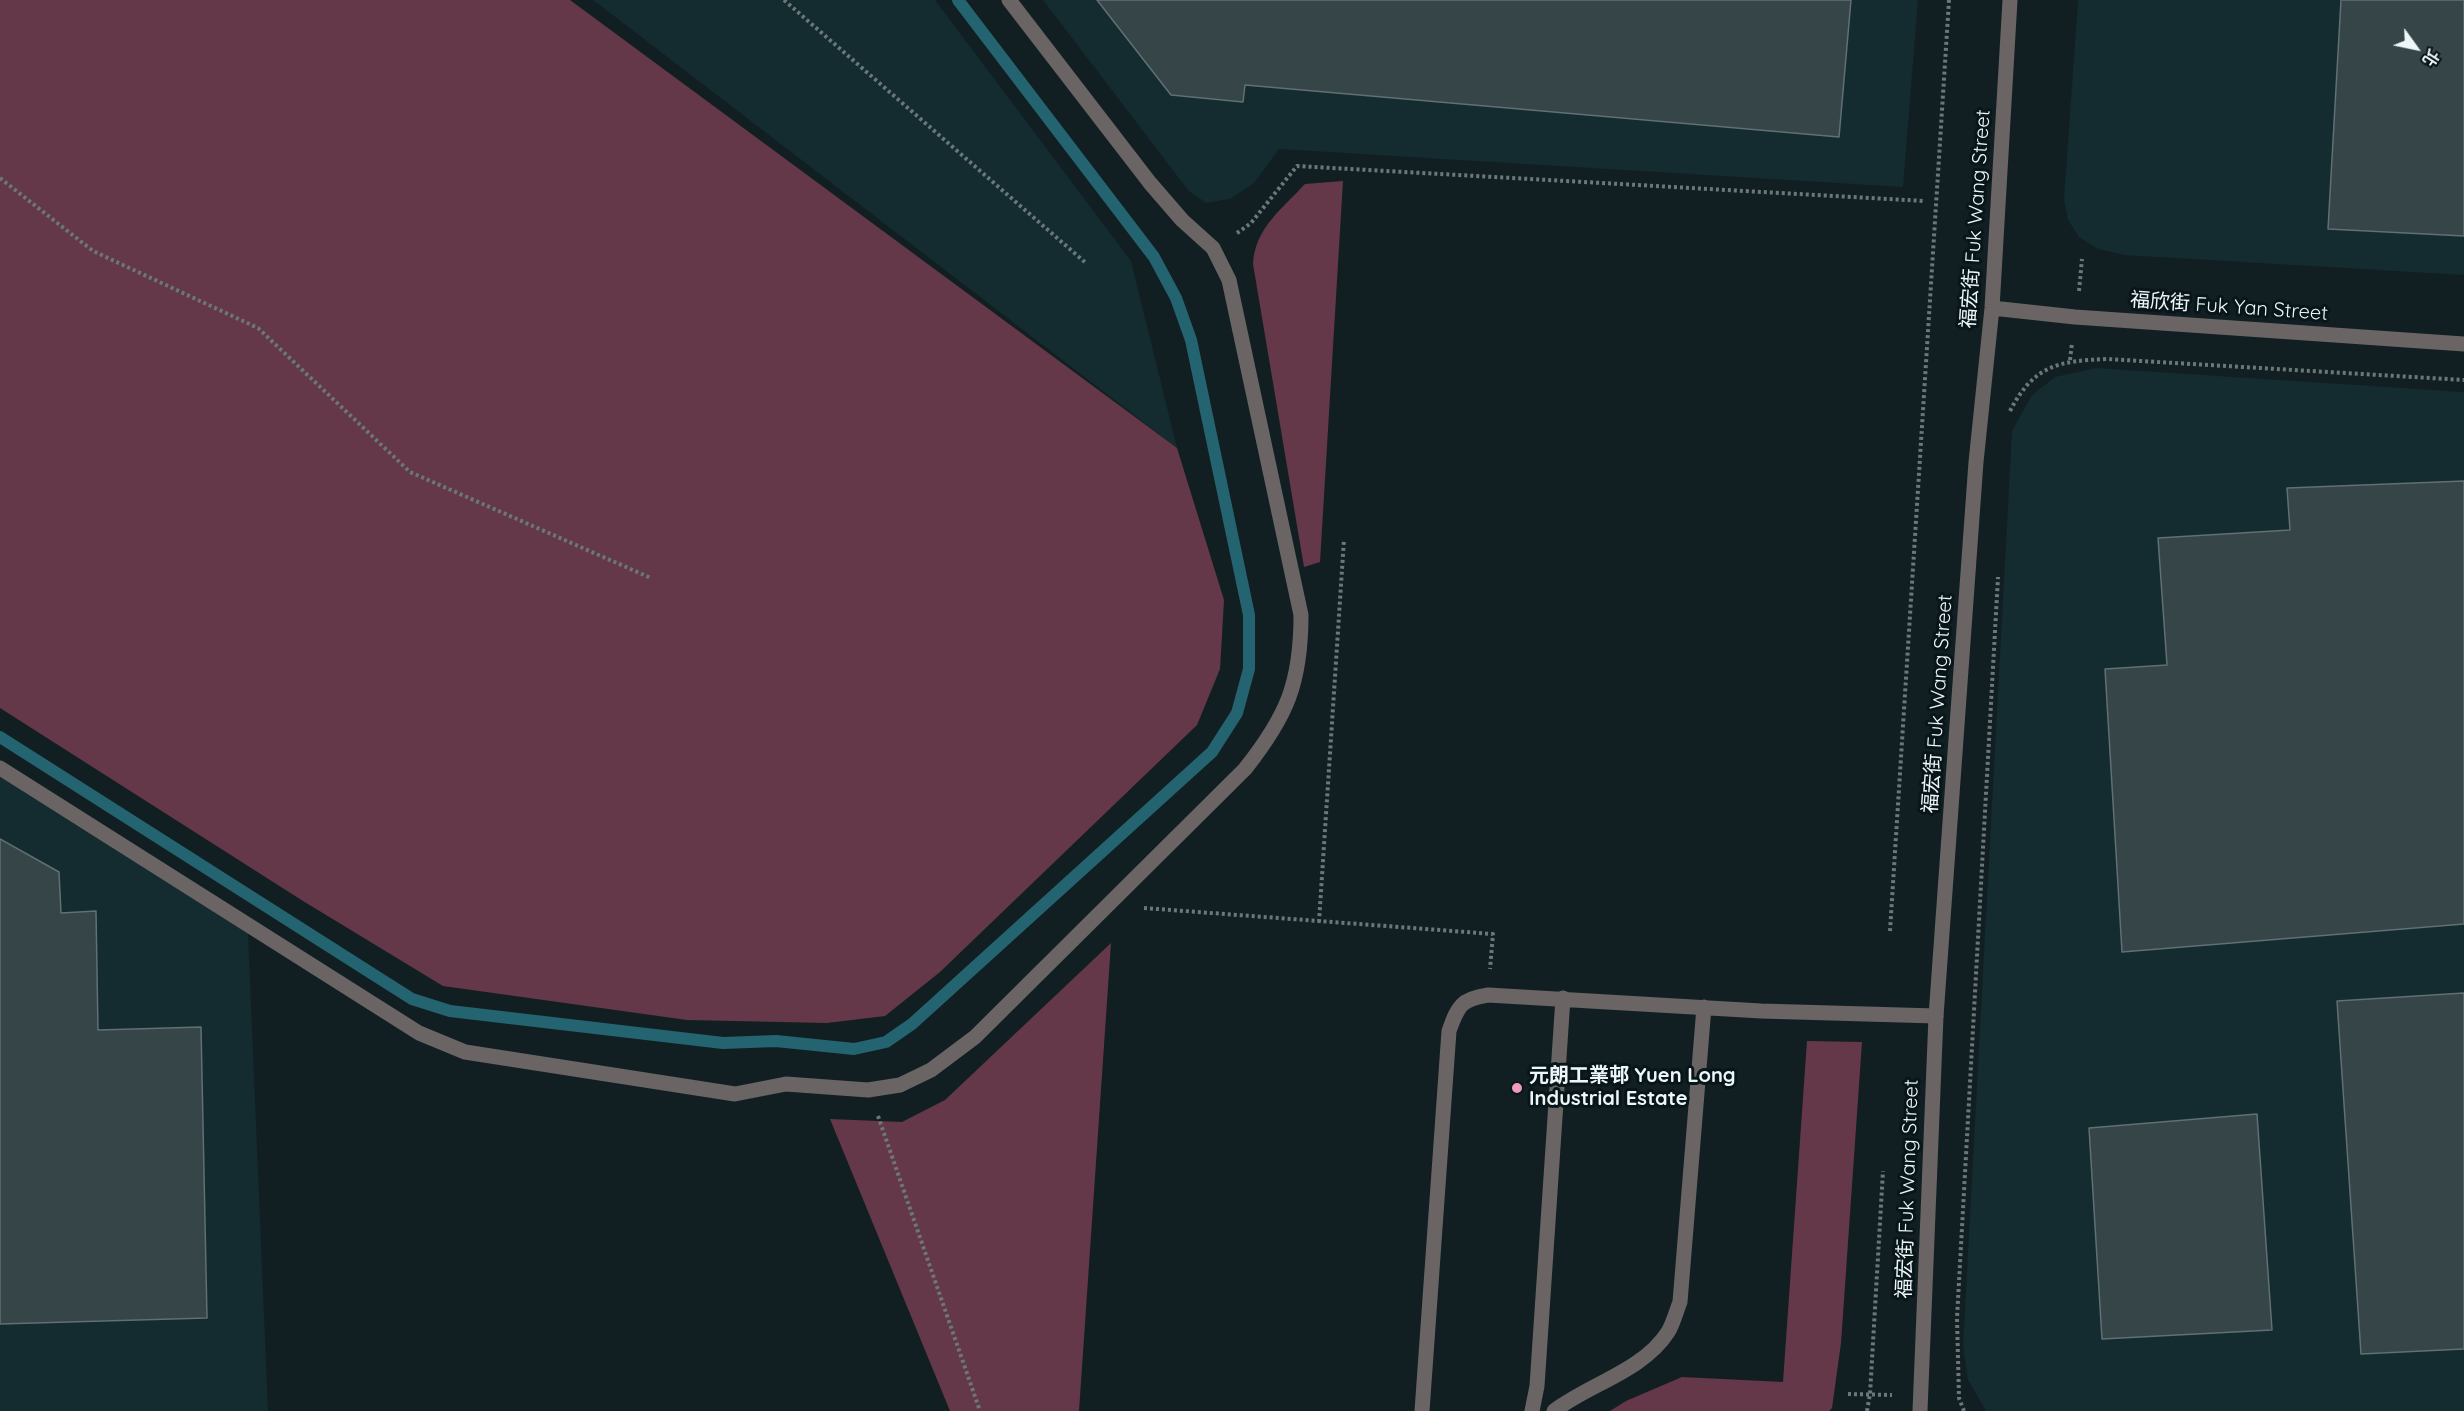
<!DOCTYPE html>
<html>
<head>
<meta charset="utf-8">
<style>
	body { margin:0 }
	#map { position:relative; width:2464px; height:1411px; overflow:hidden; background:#121f22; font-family:Quicksand,"Noto Sans TC",sans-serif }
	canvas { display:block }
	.north { position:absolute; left:2386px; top:18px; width:60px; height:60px; -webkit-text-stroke:4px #091619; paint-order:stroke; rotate:123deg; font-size:16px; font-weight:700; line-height:24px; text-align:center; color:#edf6f8 }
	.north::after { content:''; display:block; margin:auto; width:21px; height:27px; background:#edf6f8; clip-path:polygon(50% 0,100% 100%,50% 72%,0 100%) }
</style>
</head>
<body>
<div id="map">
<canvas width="2464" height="1411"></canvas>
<div class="north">北</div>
</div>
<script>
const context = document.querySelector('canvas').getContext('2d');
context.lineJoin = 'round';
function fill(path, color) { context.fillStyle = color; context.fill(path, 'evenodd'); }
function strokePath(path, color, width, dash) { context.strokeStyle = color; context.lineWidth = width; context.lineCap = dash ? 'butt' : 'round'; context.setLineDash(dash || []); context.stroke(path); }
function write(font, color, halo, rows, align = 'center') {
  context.font = font + ' Quicksand,"Noto Sans TC",sans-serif'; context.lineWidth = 6; context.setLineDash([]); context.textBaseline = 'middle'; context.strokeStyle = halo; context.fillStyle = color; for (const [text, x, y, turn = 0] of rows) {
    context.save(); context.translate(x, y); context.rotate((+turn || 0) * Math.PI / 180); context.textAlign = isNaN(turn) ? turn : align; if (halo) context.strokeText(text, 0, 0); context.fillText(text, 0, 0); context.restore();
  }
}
fill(new Path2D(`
	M593,0H935L1131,261L1177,448Z
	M1043,0H1918L1903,187L1279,149L1254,183L1230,199L1206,203L1188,190Z
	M2078,0H2464V275L2124,255L2098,249L2079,237L2068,220L2064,199Z
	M2096,368L2464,392V1411H1986L1968,1380L1963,1346L2012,431L2032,395L2055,377Z
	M0,777L248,933L268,1411H0Z`), '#142b2f');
fill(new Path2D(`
	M0,0H570L1177,448L1224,600L1220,669L1197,725L940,972L885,1016L827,1023L687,1020L443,986L303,901L0,708Z
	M1343,181L1320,562L1304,567L1253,264C1255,228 1282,209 1305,184Z
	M1111,943L1079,1411H950L830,1119L902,1122L945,1100Z
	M1807,1041L1862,1042L1841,1343L1832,1408L1829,1411H1610L1626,1401L1682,1377L1783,1382Z`), '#643848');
strokePath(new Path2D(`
	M0,737L382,980L412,999L450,1011L723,1043L776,1041L854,1049L886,1042L912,1024L1212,752L1237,713L1249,669V615L1191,340L1176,298L1154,257L958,0`), '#246470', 12);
const building = new Path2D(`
	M1097,0H1851L1839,137L1245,85L1243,102L1171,95Z
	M2341,0H2464V236L2328,229Z
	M2464,481V924L2122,952L2105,669L2167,665L2158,538L2290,530L2287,488Z
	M0,839L59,872L61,913L96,911L98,1030L201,1027L207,1318L0,1324Z
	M2464,993V1349L2361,1354L2337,1001Z
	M2257,1114L2272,1330L2102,1339L2089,1128Z`);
fill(building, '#364548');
strokePath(building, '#607073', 1.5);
strokePath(new Path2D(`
	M784,0L1087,264
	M0,178L93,251L258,328L410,472L651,578
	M1237,233L1251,223L1297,166L1924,201
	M2079,291L2082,259
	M2070,360L2072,343
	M2010,411C2034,365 2058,361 2107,359L2464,380
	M1144,908L1493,934L1490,969
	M1319,922L1344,539
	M1890,931L1949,0
	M878,1116L980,1411
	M1848,1394L1892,1395
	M1867,1411L1870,1394L1883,1171
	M1964,1411L1959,1398L1957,1318L1998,577`), '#6b7779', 4, [3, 3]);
strokePath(new Path2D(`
	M0,768L419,1033L465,1052L735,1094L786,1084L868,1090L900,1085L931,1070L975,1037L1245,769C1287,716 1301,683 1301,615L1229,280L1213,248L1182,220L1150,183L1009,0
	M1422,1411L1449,1031C1458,1006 1461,999 1488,995L1761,1011L1936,1016
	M1532,1411L1537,1386L1563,998
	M1554,1411C1589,1384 1643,1371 1668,1332C1673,1324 1676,1312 1680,1302L1704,1007`), '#6a6465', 15);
strokePath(new Path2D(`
	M1992,308L2075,317L2464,344
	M1920,1411L1936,1016L1976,462L1992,308L2010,0`), '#6a6465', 15);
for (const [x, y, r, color] of [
	[1517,1088,6,"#ef9ab8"]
]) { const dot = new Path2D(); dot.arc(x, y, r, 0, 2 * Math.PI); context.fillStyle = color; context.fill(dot); strokePath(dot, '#091619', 2); }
write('20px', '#edf6f8', '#091619', [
	["福宏街 Fuk Wang Street",1976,219,-86],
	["福欣街 Fuk Yan Street",2229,307,4],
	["福宏街 Fuk Wang Street",1938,704,-86],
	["福宏街 Fuk Wang Street",1908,1189,-88]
]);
write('bold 20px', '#edf6f8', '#091619', [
	["元朗工業邨 Yuen Long",1529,1076],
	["Industrial Estate",1529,1099]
], 'left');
</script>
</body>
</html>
